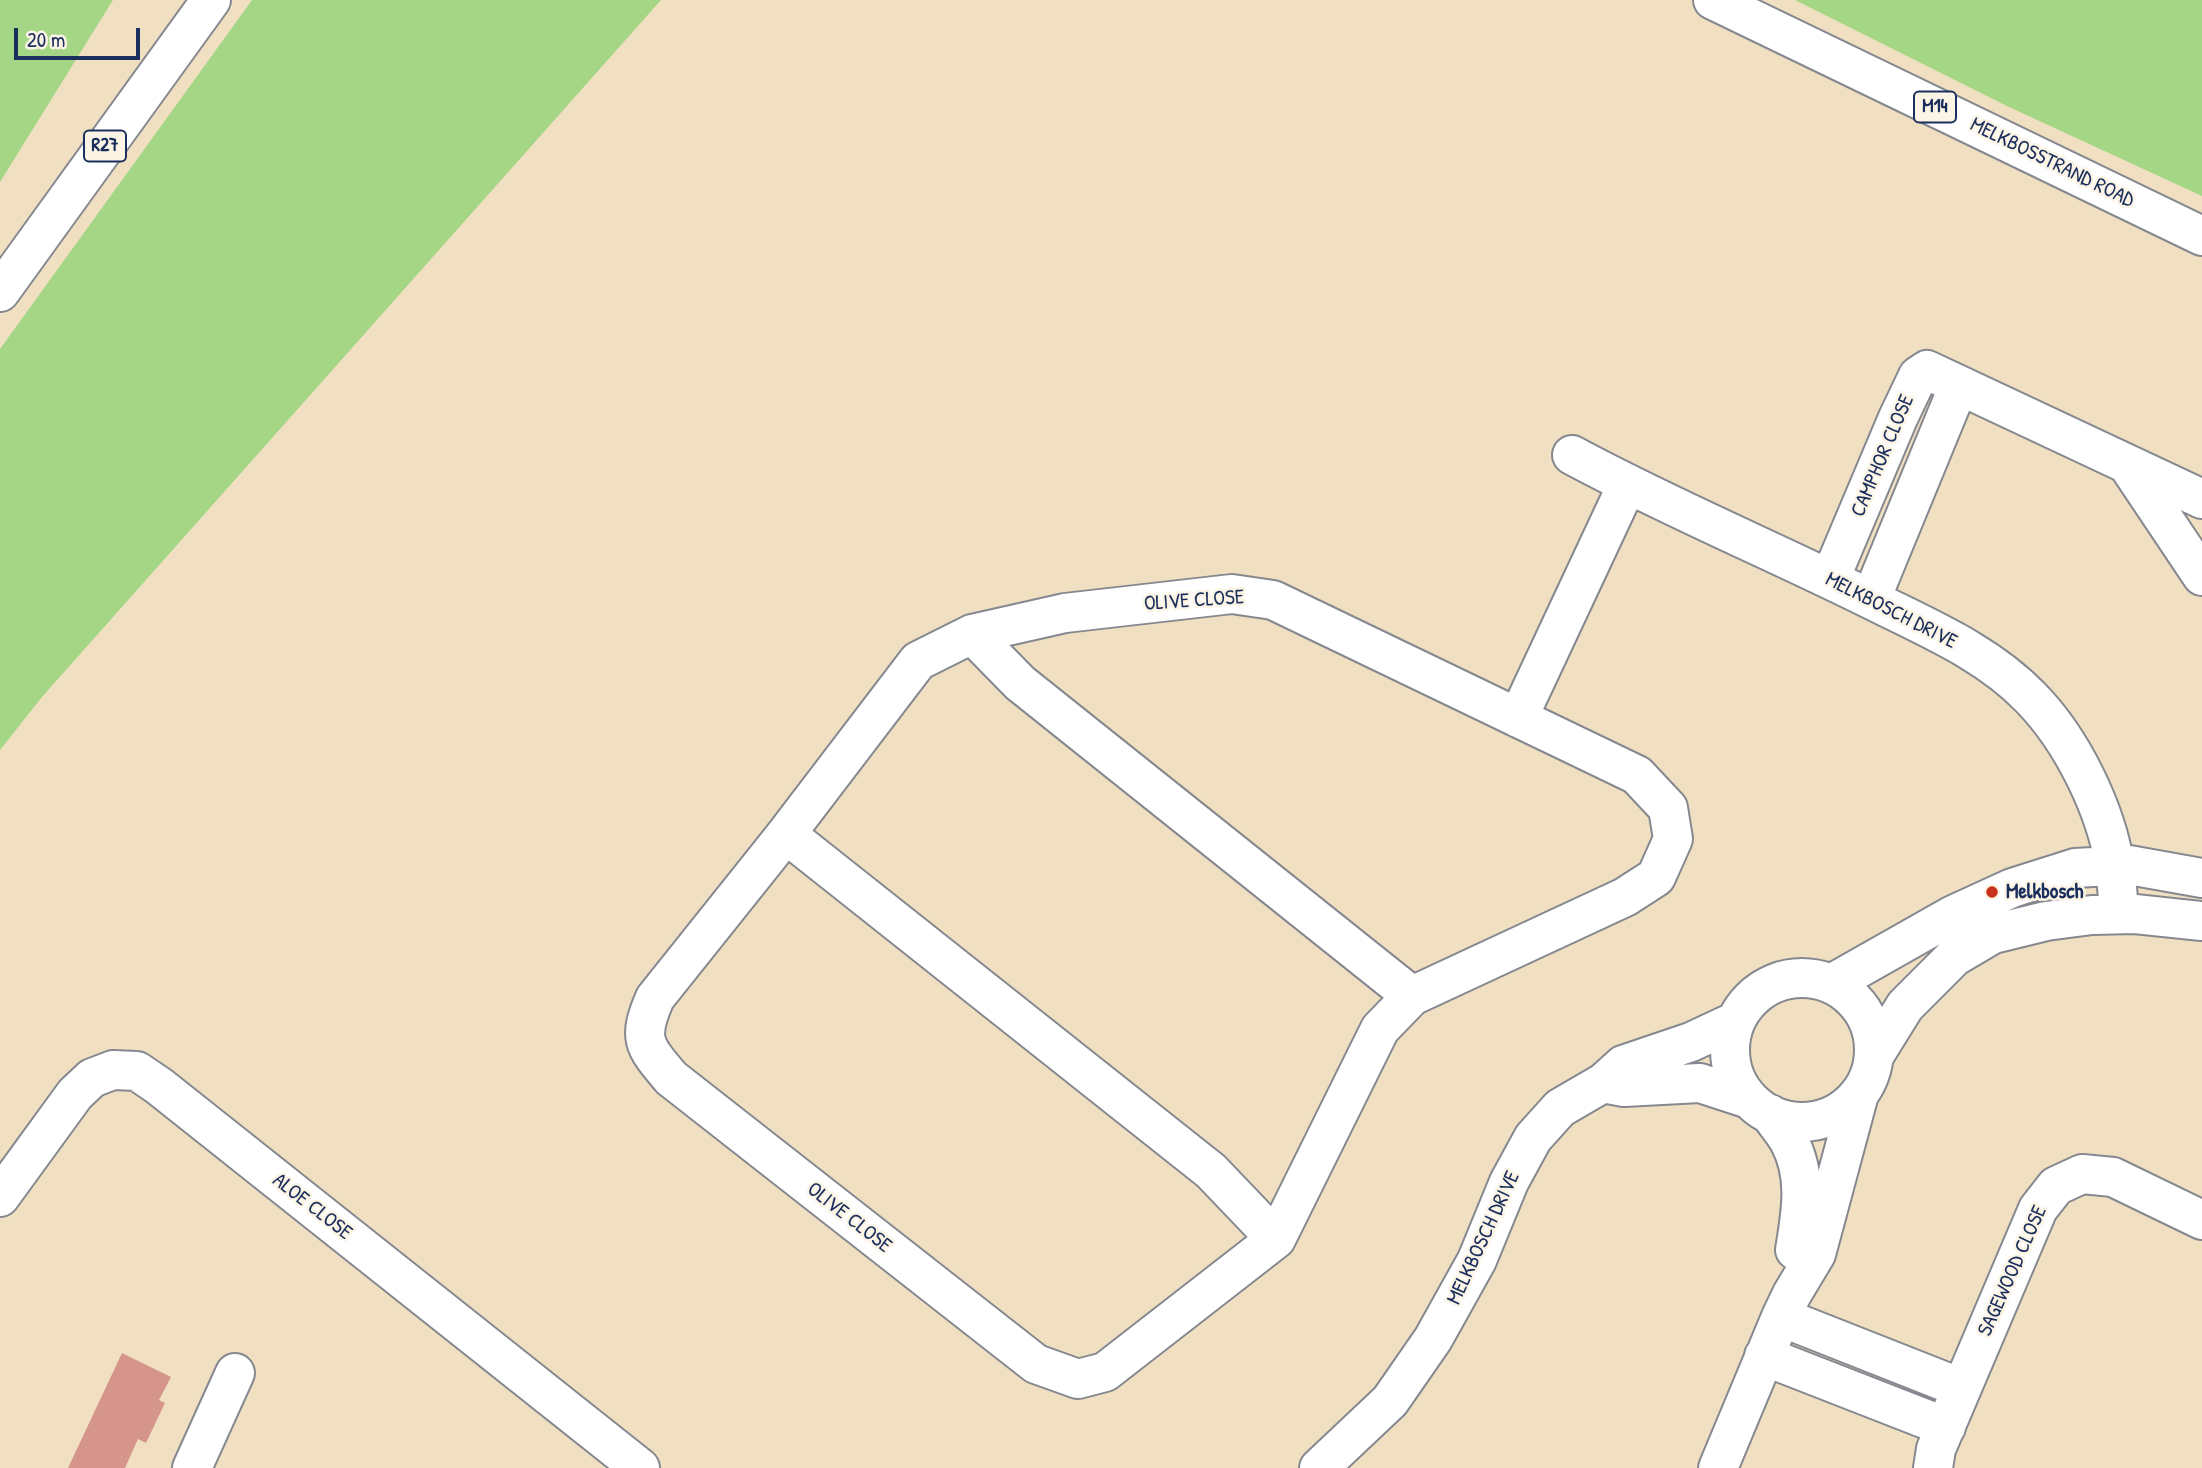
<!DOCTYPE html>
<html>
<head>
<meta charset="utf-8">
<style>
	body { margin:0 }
	#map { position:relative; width:2202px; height:1468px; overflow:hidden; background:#f0e0c1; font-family:"Patrick Hand",sans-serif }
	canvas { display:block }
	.scale { position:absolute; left:14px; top:28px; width:126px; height:32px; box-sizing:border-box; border:4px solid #1b2f5e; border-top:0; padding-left:9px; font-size:21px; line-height:24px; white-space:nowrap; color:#1b2f5e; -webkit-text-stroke:5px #fcf5e5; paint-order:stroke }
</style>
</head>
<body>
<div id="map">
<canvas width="2202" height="1468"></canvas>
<div class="scale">20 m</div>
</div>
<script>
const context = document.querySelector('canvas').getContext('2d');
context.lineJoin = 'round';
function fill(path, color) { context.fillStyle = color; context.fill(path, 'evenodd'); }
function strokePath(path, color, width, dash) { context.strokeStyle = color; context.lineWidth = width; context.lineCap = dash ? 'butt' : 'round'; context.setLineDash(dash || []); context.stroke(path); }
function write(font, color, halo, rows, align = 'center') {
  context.font = font + ' "Patrick Hand",sans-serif'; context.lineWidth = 5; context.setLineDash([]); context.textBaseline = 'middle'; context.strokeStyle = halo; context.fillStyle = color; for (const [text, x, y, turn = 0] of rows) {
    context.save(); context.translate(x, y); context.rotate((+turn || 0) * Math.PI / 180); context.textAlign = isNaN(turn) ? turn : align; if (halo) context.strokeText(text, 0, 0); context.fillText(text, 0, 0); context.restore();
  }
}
fill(new Path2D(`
	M0,0H113L0,182Z
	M252,0H661L42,697L0,750V349Z
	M1795,0H2202V196L2009,107Z`), '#a4d686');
fill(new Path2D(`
	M122,1353L171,1377L159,1400L165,1403L146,1443L138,1439L125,1468H68Z`), '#d6958a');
const minor = new Path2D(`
	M1572,455C1670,508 1774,551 1874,601C1928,628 1988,653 2031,698C2072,740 2106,809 2115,867C2117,883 2118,899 2119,914
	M2127,464L2202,576
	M1830,579L1898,418L1918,376L1927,370L2202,499
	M1232,594L1273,600L1637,775L1668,808L1673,839L1656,877L1625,897L1412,996L1380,1029L1276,1239L1105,1372L1078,1379L1036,1364L671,1078C644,1046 637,1039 655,998L786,834L918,661L972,634L1065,613Z
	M1871,599L1959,385
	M972,634L1020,683L1412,996
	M1518,718L1627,485
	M786,834L1211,1171L1276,1239
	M1730 1050a72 72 0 1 1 144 0a72 72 0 1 1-144 0Z
	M1831,984L1953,915L2012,888L2075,868L2129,865L2202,878
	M1874,1056L1905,1006L1954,957L1993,934L2046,921L2092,915L2135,914L2202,921
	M1603,1083L1624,1087L1700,1083L1749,1099
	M1770,1114C1776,1123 1784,1132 1789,1141C1808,1176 1801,1213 1795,1250
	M0,1197L75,1094L92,1078L113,1070L137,1071L159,1086L640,1468
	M1781,1317L1961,1388
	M1764,1356L1946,1427
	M192,1468L235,1373
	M1319,1468L1390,1401L1433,1339L1477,1260L1509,1182L1533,1138L1560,1108L1603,1083L1623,1065L1691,1042L1736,1021
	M1718,1468L1781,1317L1792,1294L1816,1254L1859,1094
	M1933,1468L1936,1449L2038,1209L2056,1186L2082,1174L2113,1177L2202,1220`);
const major = new Path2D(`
	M1713,0L2202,236
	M0,292L211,0`);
strokePath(minor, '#868890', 42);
strokePath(major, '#868890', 42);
strokePath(minor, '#fff', 38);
strokePath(major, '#fff', 38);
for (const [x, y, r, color] of [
	[1992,892,7,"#c8321e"]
]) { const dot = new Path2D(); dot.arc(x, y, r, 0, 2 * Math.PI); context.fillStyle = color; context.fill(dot); strokePath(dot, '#fcf5e5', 2.5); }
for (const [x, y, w] of [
	[1935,107,42],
	[105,146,42]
]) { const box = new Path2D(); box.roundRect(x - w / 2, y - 15.5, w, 31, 5); context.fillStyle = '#fcf5e5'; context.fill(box); strokePath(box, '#1b2f5e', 2); }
write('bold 19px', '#1b2f5e', null, [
	["M14",1935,107],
	["R27",105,146]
]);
write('21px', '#1b2f5e', '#fcf5e5', [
	["MELKBOSSTRAND ROAD",2052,163,26],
	["CAMPHOR CLOSE",1883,456,-67],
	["OLIVE CLOSE",1194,601,-4],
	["MELKBOSCH DRIVE",1891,611,27],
	["ALOE CLOSE",312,1207,38],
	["OLIVE CLOSE",849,1218,38],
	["MELKBOSCH DRIVE",1484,1238,-65],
	["SAGEWOOD CLOSE",2013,1271,-66]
]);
write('bold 21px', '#1b2f5e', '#fcf5e5', [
	["Melkbosch",2006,892]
], 'left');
</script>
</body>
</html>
